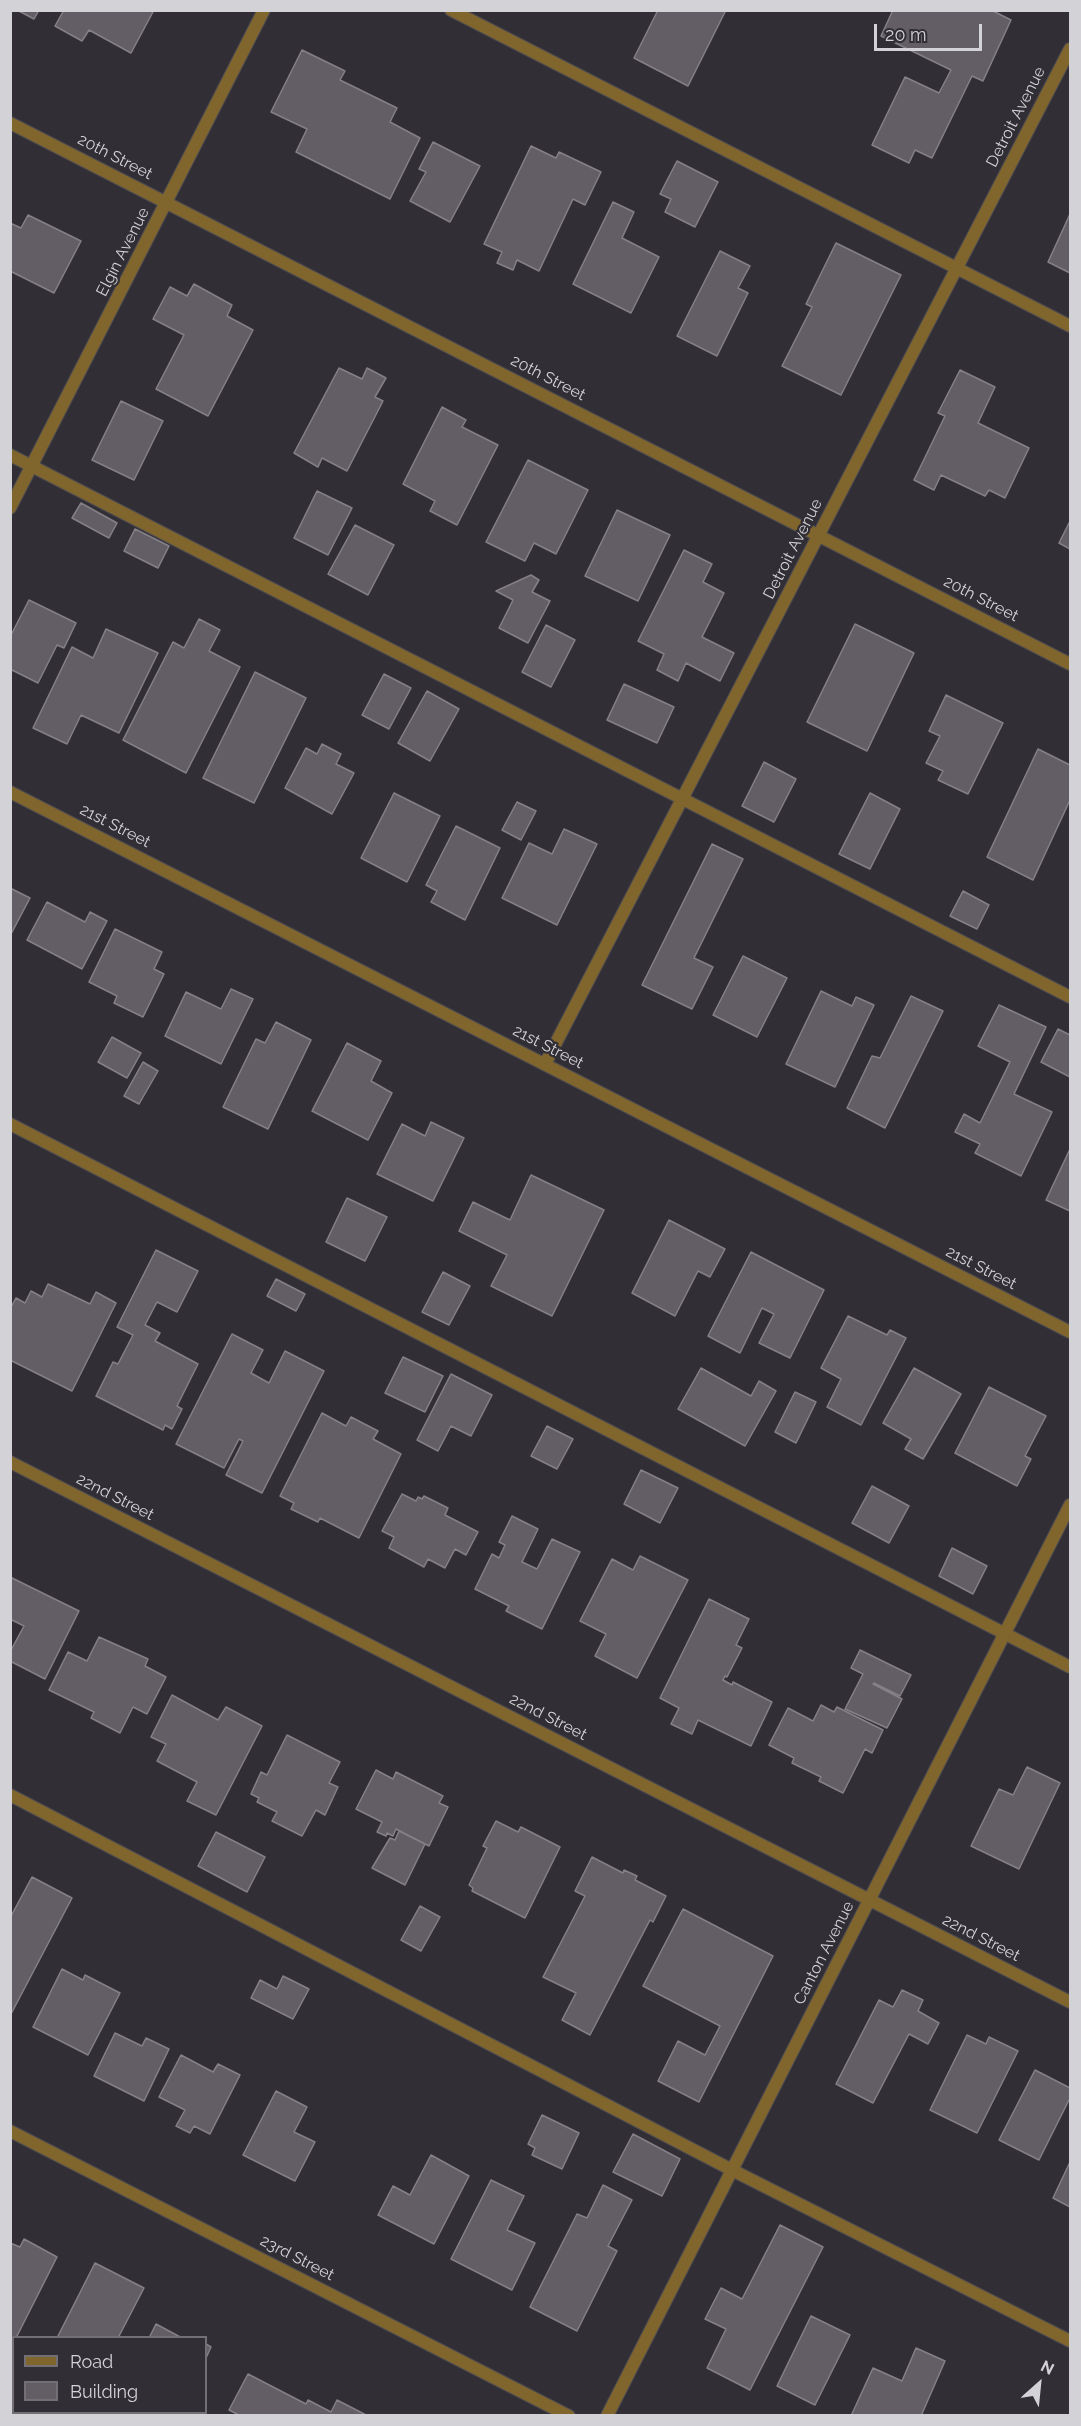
<!DOCTYPE html>
<html>
<head>
<meta charset="utf-8">
<style>
	body { margin:0 }
	#map { position:relative; width:1081px; height:2426px; overflow:hidden; background:#312f35; font-family:Raleway,sans-serif }
	canvas { display:block }
	.frame { position:absolute; inset:0; border:12px solid #d3d2d6; pointer-events:none }
	.legend { position:absolute; left:12px; top:2336px; width:195px; height:78px; box-sizing:border-box; background:#312f35; border:2px solid #727075; margin:0; padding:8px 10px; list-style:none; font-size:18px; color:#d3d2d6 }
	.legend li { display:flex; align-items:center; gap:12px; height:30px }
	.legend b { width:30px; border:2px solid #727075 }
	.north { position:absolute; left:1009px; top:2354px; width:60px; height:60px; -webkit-text-stroke:4px #312f35; paint-order:stroke; rotate:27deg; font-size:16px; font-weight:700; line-height:24px; text-align:center; color:#d3d2d6 }
	.north::after { content:''; display:block; margin:auto; width:21px; height:27px; background:#d3d2d6; clip-path:polygon(50% 0,100% 100%,50% 72%,0 100%) }
	.scale { position:absolute; left:874px; top:24px; width:108px; height:27px; box-sizing:border-box; border:3px solid #d3d2d6; border-top:0; padding-left:8px; font-size:18px; line-height:21px; white-space:nowrap; color:#d3d2d6; -webkit-text-stroke:4px #312f35; paint-order:stroke }
</style>
</head>
<body>
<div id="map">
<canvas width="1081" height="2426"></canvas>
<div class="frame"></div>
<ul class="legend">
<li><b style="height:8px;background:#80652c"></b>Road</li>
<li><b style="height:16px;background:#635e65"></b>Building</li>
</ul>
<div class="north">N</div>
<div class="scale">20 m</div>
</div>
<script>
const context = document.querySelector('canvas').getContext('2d');
context.lineJoin = 'round';
function fill(path, color) { context.fillStyle = color; context.fill(path, 'evenodd'); }
function strokePath(path, color, width, dash) { context.strokeStyle = color; context.lineWidth = width; context.lineCap = dash ? 'butt' : 'round'; context.setLineDash(dash || []); context.stroke(path); }
function write(font, color, halo, rows, align = 'center') {
  context.font = font + ' Raleway,sans-serif'; context.lineWidth = 4.5; context.setLineDash([]); context.textBaseline = 'middle'; context.strokeStyle = halo; context.fillStyle = color; for (const [text, x, y, turn = 0] of rows) {
    context.save(); context.translate(x, y); context.rotate((+turn || 0) * Math.PI / 180); context.textAlign = isNaN(turn) ? turn : align; if (halo) context.strokeText(text, 0, 0); context.fillText(text, 0, 0); context.restore();
  }
}
const building = new Path2D(`
	M17,10H39L34,19Z
	M64,10H154L131,53L89,30L82,41L55,26Z
	M658,10H726L688,86L634,58Z
	M893,10H991L1011,20L983,81L972,76L932,158L915,150L909,163L872,145L905,77L939,93L951,70L881,36Z
	M302,50L345,71L340,80L397,108L390,122L420,138L390,199L296,152L307,129L271,112Z
	M433,142L480,166L450,222L410,201L426,172L419,169Z
	M531,146L556,158L559,152L601,172L585,205L573,199L539,271L517,260L513,270L497,263L502,252L484,244Z
	M677,161L718,182L695,227L665,212L671,199L660,194Z
	M613,202L634,212L622,238L659,257L631,313L573,284Z
	M1070,214V273L1048,262Z
	M28,215L81,241L54,293L10,271V223L21,228Z
	M836,243L901,275L841,395L782,366L812,307L806,304Z
	M720,251L750,266L738,288L748,293L717,356L677,336Z
	M194,284L232,305L227,316L253,330L208,416L156,389L184,335L153,319L170,287L187,296Z
	M339,368L362,379L367,368L386,378L375,397L383,401L347,471L322,458L318,467L294,453Z
	M960,370L995,387L978,423L1029,448L1005,498L989,490L985,496L941,475L934,490L914,480L945,416L938,413Z
	M121,401L163,421L134,480L92,460Z
	M442,407L466,420L462,427L498,445L457,525L430,511L435,501L403,484Z
	M528,460L588,490L556,554L534,543L525,561L486,542Z
	M317,491L352,508L328,555L294,538Z
	M81,503L117,523L109,538L72,518Z
	M617,510L670,535L638,601L585,576Z
	M1070,521V549L1059,543Z
	M355,525L394,545L368,595L328,574Z
	M135,529L169,546L158,568L124,551Z
	M684,550L712,564L703,582L724,593L702,637L734,653L720,681L686,663L678,681L657,670L664,654L638,641Z
	M531,575L539,580L532,592L550,601L528,643L499,628L513,600L496,591Z
	M29,600L76,623L64,648L57,645L38,683L10,669V637Z
	M199,619L220,630L209,651L240,667L186,773L123,740L173,642L184,648Z
	M855,624L914,653L867,751L807,722Z
	M546,625L575,640L551,687L522,672Z
	M106,629L158,653L119,733L81,715L67,744L33,728L72,647L93,658Z
	M255,672L306,698L254,803L203,778Z
	M384,674L411,688L389,729L362,715Z
	M624,684L674,707L657,743L607,720Z
	M427,691L459,709L430,761L398,743Z
	M946,695L1003,723L968,794L938,780L943,771L926,763L940,736L929,731Z
	M322,744L341,754L336,764L354,773L332,814L285,788L306,748L317,754Z
	M1038,749L1070,765V800L1033,880L987,857Z
	M764,762L796,779L774,822L742,806Z
	M394,793L440,816L407,882L361,858Z
	M870,793L900,809L870,869L839,854Z
	M517,802L536,811L521,840L502,830Z
	M456,826L500,848L465,920L431,902L437,891L426,885Z
	M564,829L597,844L557,925L502,898L529,843L552,854Z
	M712,844L743,859L694,958L713,967L692,1009L642,985Z
	M10,888L30,898L10,936Z
	M963,891L989,905L977,929L950,916Z
	M47,902L85,922L90,912L107,921L82,969L27,940Z
	M115,929L162,952L154,969L164,974L143,1017L114,1003L117,996L89,982Z
	M743,956L787,978L757,1037L713,1015Z
	M231,989L253,999L221,1064L165,1036L186,992L221,1009Z
	M821,991L852,1006L856,997L874,1005L835,1087L786,1064Z
	M911,996L943,1011L885,1128L847,1108L872,1056L880,1058Z
	M999,1005L1046,1027L1014,1094L1052,1112L1021,1176L975,1153L980,1144L955,1132L964,1114L980,1123L1010,1062L978,1046Z
	M276,1022L311,1040L268,1129L223,1107L256,1039L265,1043Z
	M1058,1029L1070,1035V1077L1041,1062Z
	M112,1037L141,1053L127,1078L98,1062Z
	M347,1043L381,1061L371,1081L392,1093L368,1140L312,1111Z
	M143,1062L158,1071L139,1104L124,1096Z
	M431,1122L464,1138L433,1201L377,1174L402,1124L425,1136Z
	M1070,1149V1211L1046,1200Z
	M531,1175L604,1210L552,1316L491,1286L507,1255L459,1231L473,1202L510,1220Z
	M347,1198L387,1217L365,1261L326,1242Z
	M669,1220L725,1249L710,1277L698,1271L675,1316L632,1293Z
	M156,1250L198,1271L177,1312L157,1302L145,1325L160,1333L155,1341L198,1364L177,1406L182,1409L172,1429L165,1425L163,1430L96,1396L113,1362L118,1364L133,1335L117,1327Z
	M751,1252L824,1290L790,1358L759,1343L774,1314L762,1308L740,1353L708,1336Z
	M443,1272L470,1286L449,1325L422,1312Z
	M276,1279L305,1294L296,1311L267,1296Z
	M48,1284L90,1304L96,1292L116,1303L72,1391L10,1360V1309L16,1298L25,1303L31,1291L42,1297Z
	M848,1316L887,1335L890,1330L906,1338L861,1425L827,1407L841,1379L821,1368Z
	M232,1334L263,1350L251,1373L269,1383L285,1351L324,1371L262,1493L226,1475L243,1441L239,1439L224,1468L176,1444Z
	M403,1357L443,1376L425,1412L385,1393Z
	M701,1368L751,1396L759,1381L776,1391L745,1446L678,1409Z
	M914,1368L961,1394L923,1459L905,1449L911,1439L883,1423Z
	M451,1374L492,1395L471,1436L451,1426L438,1451L417,1440Z
	M989,1387L1046,1416L1025,1456L1031,1459L1017,1486L955,1453Z
	M795,1392L816,1402L796,1443L775,1432Z
	M322,1413L346,1426L351,1417L378,1431L373,1439L401,1454L359,1538L320,1518L318,1522L291,1509L294,1503L280,1496Z
	M547,1426L573,1439L557,1469L531,1456Z
	M641,1470L678,1488L660,1523L624,1504Z
	M872,1486L909,1506L889,1543L852,1523Z
	M402,1494L416,1501L418,1497L422,1499L424,1496L448,1508L445,1515L478,1532L466,1555L455,1549L445,1568L428,1559L424,1567L389,1548L394,1537L382,1531Z
	M512,1516L538,1529L522,1562L537,1569L552,1539L580,1552L542,1629L506,1611L509,1606L475,1589L492,1554L499,1558L505,1545L499,1542Z
	M952,1548L987,1566L973,1594L939,1576Z
	M640,1556L688,1580L637,1678L595,1656L606,1634L580,1621L612,1559L633,1570Z
	M10,1577L79,1611L45,1679L10,1661V1652L24,1626L10,1619Z
	M709,1599L749,1619L736,1645L742,1648L727,1677L725,1676L723,1680L732,1685L733,1682L772,1702L751,1746L698,1720L692,1734L671,1724L679,1708L660,1698Z
	M99,1637L148,1659L145,1666L166,1677L147,1714L133,1707L120,1733L91,1718L94,1712L49,1690L68,1652L87,1661Z
	M860,1650L911,1675L900,1696L874,1683L873,1684L902,1699L887,1728L845,1709L863,1674L851,1668Z
	M172,1695L218,1720L226,1707L262,1726L216,1815L187,1801L197,1782L157,1761L166,1744L151,1737Z
	M821,1705L834,1712L837,1707L883,1730L872,1753L865,1749L843,1793L819,1781L821,1777L792,1763L794,1758L769,1745L788,1708L813,1721Z
	M287,1735L340,1762L329,1783L338,1787L325,1815L316,1810L302,1836L272,1821L277,1812L257,1802L259,1798L251,1794L261,1772L267,1775Z
	M1027,1767L1060,1783L1019,1869L971,1846L999,1789L1013,1795Z
	M376,1770L393,1779L396,1772L443,1796L439,1803L448,1807L429,1846L396,1829L393,1836L387,1833L386,1836L377,1832L382,1822L356,1809Z
	M496,1821L518,1832L521,1827L560,1847L525,1918L472,1891L473,1888L469,1885L487,1848L483,1846Z
	M399,1831L425,1844L405,1885L372,1868L390,1838L395,1840Z
	M216,1832L265,1857L247,1892L198,1866Z
	M592,1857L623,1873L624,1870L637,1876L635,1880L666,1896L653,1922L650,1920L590,2035L562,2020L576,1993L543,1977L585,1896L575,1891Z
	M32,1877L72,1898L11,2014L10,1918Z
	M420,1906L440,1917L421,1951L401,1940Z
	M683,1909L773,1956L699,2102L658,2081L678,2041L705,2055L720,2026L643,1986Z
	M62,1969L83,1980L85,1975L120,1993L88,2055L33,2027Z
	M283,1976L309,1989L293,2019L251,1998L260,1980L277,1989Z
	M902,1990L923,2000L918,2011L939,2023L928,2044L909,2034L873,2103L836,2084L879,2000L893,2007Z
	M115,2033L142,2046L146,2038L169,2049L144,2101L94,2076Z
	M967,2035L986,2044L989,2037L1018,2051L977,2133L930,2110Z
	M181,2055L213,2072L218,2064L240,2075L210,2134L194,2126L190,2133L176,2126L185,2110L159,2097Z
	M1035,2070L1070,2088V2098L1039,2160L999,2140Z
	M276,2091L307,2107L294,2132L315,2142L295,2181L243,2155Z
	M542,2115L579,2133L562,2169L532,2155L535,2148L528,2144Z
	M633,2134L680,2159L662,2196L613,2172Z
	M431,2155L469,2176L434,2244L378,2215L393,2186L410,2195Z
	M1070,2162V2207L1053,2198Z
	M491,2180L524,2196L507,2230L535,2243L512,2290L451,2259Z
	M603,2185L632,2200L608,2246L617,2251L577,2331L530,2307L577,2214L587,2218Z
	M780,2225L823,2247L750,2390L707,2368L726,2329L705,2319L721,2288L742,2299Z
	M24,2239L57,2257L16,2338H14L10,2347V2243L20,2247Z
	M95,2263L144,2288L118,2338H57Z
	M811,2316L850,2335L815,2405L777,2386Z
	M156,2324L182,2338H149Z
	M206,2344L211,2347L206,2358Z
	M916,2348L945,2361L921,2416H851L873,2368L902,2381Z
	M248,2374L306,2404L308,2400L331,2412L337,2400L368,2416H241L229,2410Z`);
fill(building, '#635e65');
strokePath(building, '#858087', 1.5);
const service = new Path2D(`
	M451,10L1070,326
	M10,455L1070,997
	M10,1124L1070,1667
	M10,1795L732,2170L1070,2341`);
const minor = new Path2D(`
	M10,123L1070,664
	M10,508L264,10
	M10,792L1070,1332
	M545,1064L1070,49
	M10,1462L1070,2002
	M10,2131L569,2416
	M607,2416L1070,1505`);
strokePath(service, '#4e4c52', 14);
strokePath(minor, '#4e4c52', 14);
strokePath(service, '#80652c', 12);
strokePath(minor, '#80652c', 12);
write('16px', '#d3d2d6', '#312f35', [
	["Detroit Avenue",1016,117,-63],
	["20th Street",115,157,27],
	["Elgin Avenue",123,252,-63],
	["20th Street",548,378,27],
	["Detroit Avenue",793,549,-63],
	["20th Street",981,599,27],
	["21st Street",115,826,27],
	["21st Street",548,1047,27],
	["21st Street",981,1268,27],
	["22nd Street",115,1497,27],
	["22nd Street",548,1717,27],
	["22nd Street",981,1938,27],
	["Canton Avenue",824,1953,-63],
	["23rd Street",297,2258,27]
]);
</script>
</body>
</html>
